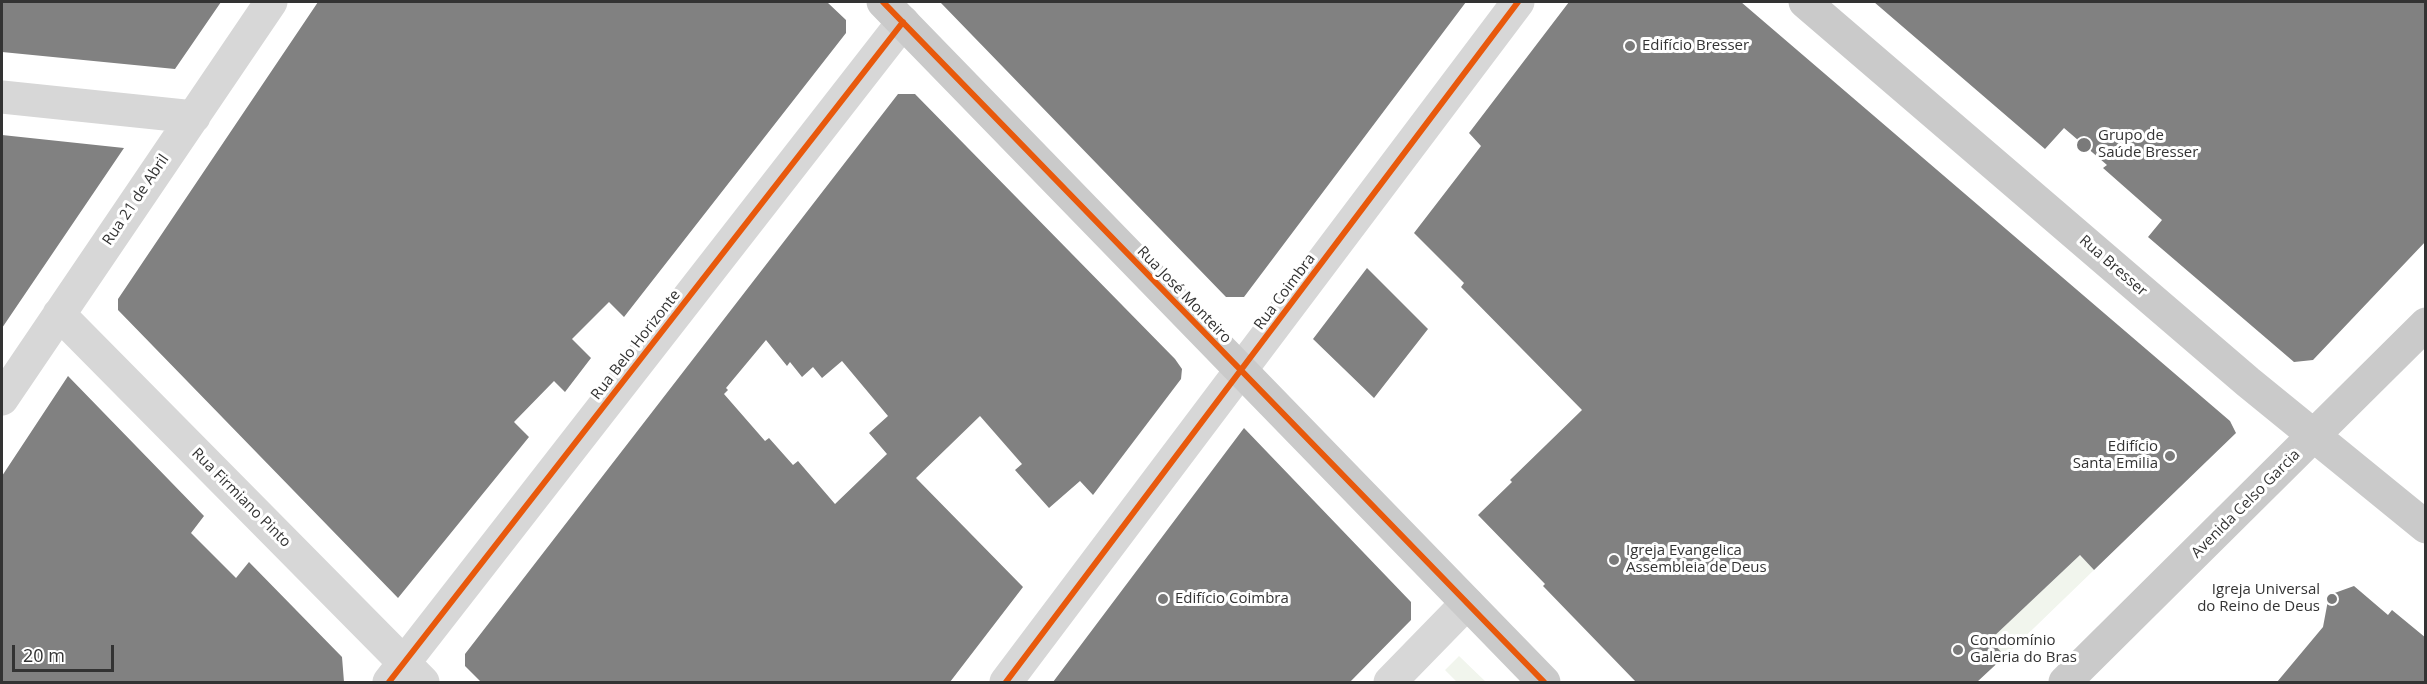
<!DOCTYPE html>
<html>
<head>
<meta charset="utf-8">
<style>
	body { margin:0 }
	#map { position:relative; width:2427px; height:684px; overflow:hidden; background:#fff; font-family:"Open Sans",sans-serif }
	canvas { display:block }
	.frame { position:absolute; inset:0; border:3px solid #333; pointer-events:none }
	.scale { position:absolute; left:12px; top:645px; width:102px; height:27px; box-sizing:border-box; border:3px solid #333; border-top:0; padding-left:8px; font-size:18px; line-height:21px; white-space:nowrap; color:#333; -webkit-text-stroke:4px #fff; paint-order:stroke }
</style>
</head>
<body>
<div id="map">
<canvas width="2427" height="684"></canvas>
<div class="frame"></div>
<div class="scale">20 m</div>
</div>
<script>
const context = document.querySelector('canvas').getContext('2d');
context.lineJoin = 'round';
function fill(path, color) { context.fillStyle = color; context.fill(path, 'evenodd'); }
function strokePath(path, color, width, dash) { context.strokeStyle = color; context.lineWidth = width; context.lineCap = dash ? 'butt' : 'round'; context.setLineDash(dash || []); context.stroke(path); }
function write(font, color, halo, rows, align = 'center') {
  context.font = font + ' "Open Sans",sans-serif'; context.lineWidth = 6; context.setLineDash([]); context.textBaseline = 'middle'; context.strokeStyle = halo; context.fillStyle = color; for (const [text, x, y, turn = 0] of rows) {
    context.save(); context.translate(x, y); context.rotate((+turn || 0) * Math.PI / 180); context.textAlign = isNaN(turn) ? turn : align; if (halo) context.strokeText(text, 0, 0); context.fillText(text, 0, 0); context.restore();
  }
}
fill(new Path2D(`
	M2080,555L2094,570L2005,656L1990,640Z
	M1459,656L1486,682H1457L1445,670Z`), '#f1f5ed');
fill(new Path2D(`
	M2,2H221L175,69L2,52Z
	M318,2H827L846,20V33L624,317L609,302L572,339L591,358L565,392L554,381L514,422L529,437L398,598L118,310V299Z
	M940,2H1466L1244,297H1226Z
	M1569,2H1741L2230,421L2236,433L2094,570L2080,555L1990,640L2005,656L1977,682H1636L1543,586L1545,584L1478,515L1512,482L1510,480L1582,410L1461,287L1464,283L1414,233L1481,146L1469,133Z
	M1874,2H2426V241L2313,360L2294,362L2148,237L2162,220L2103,168L2107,165L2064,128L2045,149Z
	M898,94H915L1175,359L1182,369L1181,379L1093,495L1080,481L1049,508L1015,470L1022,464L980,416L916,478L1023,587L950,682H481L465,666V654ZM766,340L787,366L790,362L802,377L813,367L822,378L842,361L888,416L869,433L887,454L835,504L798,461L793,465L769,438L765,441L724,394L728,390L726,388Z
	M2,135L124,148L2,328Z
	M1367,268L1428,329L1374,398L1313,339Z
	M68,376L204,516L191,533L236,578L249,562L342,657L344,682H2V476Z
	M1244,428L1411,602V620L1350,682H1053Z
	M2354,586L2388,615L2392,610L2426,638V682H2277L2323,627L2329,595Z`), '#818181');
strokePath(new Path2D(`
	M2,97L194,117
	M59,314L423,682
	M2,399L271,2
	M389,682L903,22
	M1006,682L1518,2
	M1390,682L1467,603`), '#d7d7d7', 33);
strokePath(new Path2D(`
	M883,2L1544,682
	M1805,2L2248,382L2426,527
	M2065,682L2426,324`), '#cacaca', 33);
strokePath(new Path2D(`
	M883,2L1544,682
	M389,682L903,22
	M1006,682L1518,2`), '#e8590c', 6);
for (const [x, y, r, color] of [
	[1630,46,6,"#7a7a7a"],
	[2084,145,8,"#7a7a7a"],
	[2170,456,6,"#7a7a7a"],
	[1614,560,6,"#7a7a7a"],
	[1163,599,6,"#7a7a7a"],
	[2332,599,6,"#7a7a7a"],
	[1958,650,6,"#7a7a7a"]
]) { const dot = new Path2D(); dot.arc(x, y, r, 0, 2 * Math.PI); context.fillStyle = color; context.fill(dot); strokePath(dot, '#fff', 2); }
write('15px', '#333', '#fff', [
	["Edifício Bresser",1642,46],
	["Grupo de",2098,136],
	["Saúde Bresser",2098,153],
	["Edifício",2158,447,"right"],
	["Santa Emilia",2158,464,"right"],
	["Igreja Evangelica",1626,551],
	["Assembleia de Deus",1626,568],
	["Igreja Universal",2320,590,"right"],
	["do Reino de Deus",2320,607,"right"],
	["Edifício Coimbra",1175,599],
	["Condomínio",1970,641],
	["Galeria do Bras",1970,658]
], 'left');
write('15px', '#333', '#fff', [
	["Rua 21 de Abril",136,200,-56],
	["Rua Bresser",2113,266,41],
	["Rua Coimbra",1285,292,-53],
	["Rua José Monteiro",1184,295,46],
	["Rua Belo Horizonte",636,345,-52],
	["Rua Firmiano Pinto",241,498,45],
	["Avenida Celso Garcia",2246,504,-45]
]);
</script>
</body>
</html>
